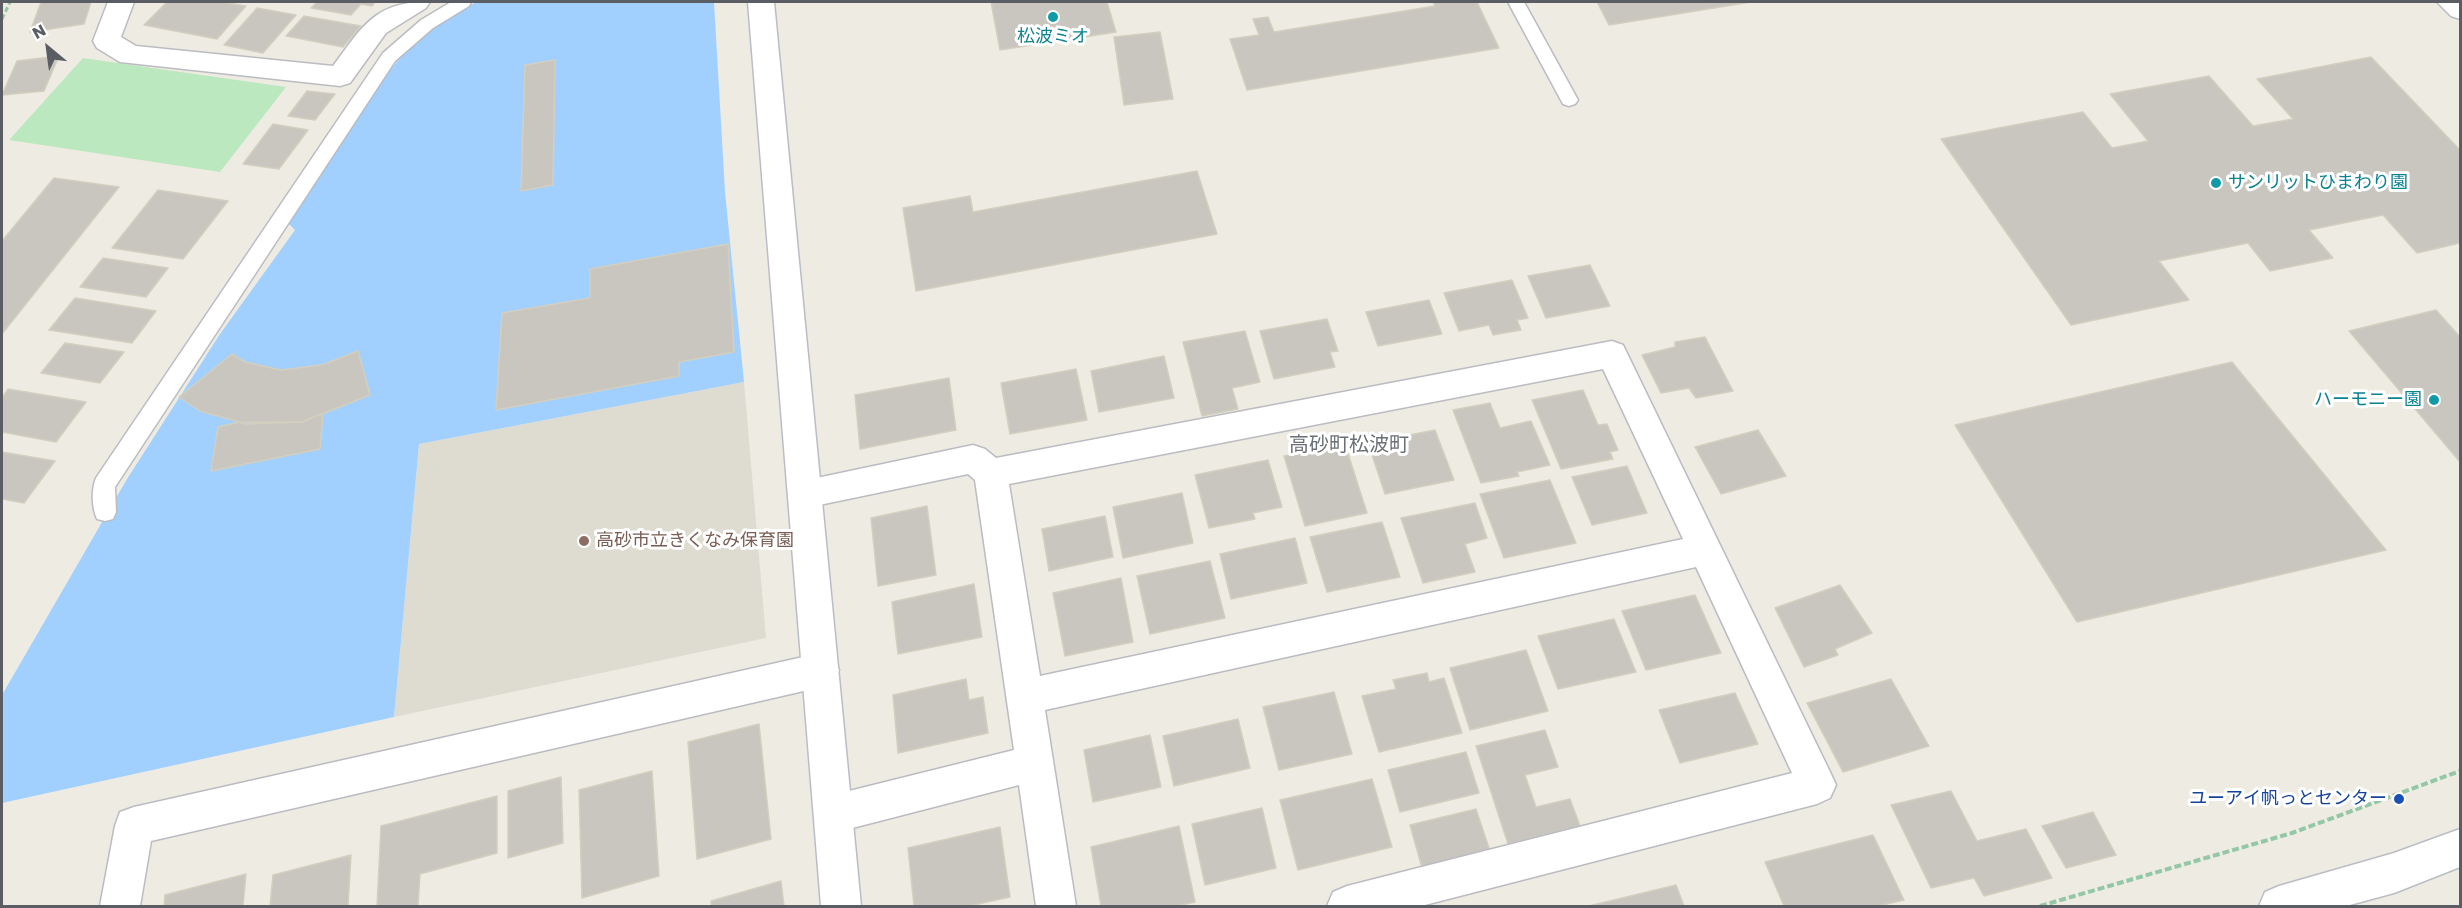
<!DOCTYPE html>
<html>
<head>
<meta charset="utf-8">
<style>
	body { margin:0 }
	#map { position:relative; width:2462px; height:908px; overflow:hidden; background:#eeece2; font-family:Poppins,sans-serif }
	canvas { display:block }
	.frame { position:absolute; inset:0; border:3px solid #5a5e64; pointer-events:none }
	.north { position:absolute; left:18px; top:18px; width:60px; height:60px; -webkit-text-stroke:4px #fff; paint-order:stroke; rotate:331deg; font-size:16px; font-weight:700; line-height:24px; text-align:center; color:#5a5e64 }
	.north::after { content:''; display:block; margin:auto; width:21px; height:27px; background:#5a5e64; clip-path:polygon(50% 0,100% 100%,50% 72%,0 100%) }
</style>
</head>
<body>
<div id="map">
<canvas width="2462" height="908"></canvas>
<div class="frame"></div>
<div class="north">N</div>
</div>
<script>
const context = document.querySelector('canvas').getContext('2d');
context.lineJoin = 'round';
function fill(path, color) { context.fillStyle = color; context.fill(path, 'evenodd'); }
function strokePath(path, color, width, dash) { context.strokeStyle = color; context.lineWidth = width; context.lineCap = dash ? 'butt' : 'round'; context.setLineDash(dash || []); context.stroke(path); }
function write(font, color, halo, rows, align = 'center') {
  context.font = font + ' Poppins,"Noto Sans JP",sans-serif'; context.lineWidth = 6; context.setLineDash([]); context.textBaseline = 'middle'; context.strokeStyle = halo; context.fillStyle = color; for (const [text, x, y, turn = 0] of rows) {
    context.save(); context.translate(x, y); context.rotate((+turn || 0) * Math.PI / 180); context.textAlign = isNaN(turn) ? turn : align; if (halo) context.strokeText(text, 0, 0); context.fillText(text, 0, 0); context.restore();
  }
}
fill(new Path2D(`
	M744,382L766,638L394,717L419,444Z`), '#dedcd0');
fill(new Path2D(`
	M83,58L286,87L220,172L9,140Z`), '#bce8bf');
fill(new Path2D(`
	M477,2H714L725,192L744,382L419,444L394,717L2,803V695L127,479L220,334L295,230L288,223C308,193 328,164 347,134C384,76 411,31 477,2Z`), '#a1d0ff');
const building = new Path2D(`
	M41,2H91L84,24L30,32Z
	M167,2H221L246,6L217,39L144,25Z
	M317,2H375L372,6L361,4L351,15L311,8Z
	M991,2H1107L1116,32L1000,50Z
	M1433,2H1477L1499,48L1247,90L1230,39L1259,35L1253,19L1268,17L1274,32L1435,6Z
	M1597,2H1751L1609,25Z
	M257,8L296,15L263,53L224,45Z
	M304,16L361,26L343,47L286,36Z
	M1160,32L1173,99L1124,105L1114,37Z
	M59,56L44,91L2,95L17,61Z
	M2371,57L2460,150V243L2417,253L2383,215L2309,230L2333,258L2270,271L2248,243L2159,261L2189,300L2071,325L1941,139L2083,112L2112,148L2148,141L2110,94L2209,76L2253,126L2293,119L2257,79Z
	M555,60L553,185L521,191L525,65Z
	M307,91L335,94L315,120L288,116Z
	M273,124L308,130L279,169L243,164Z
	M1197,171L1217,234L916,291L903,208L970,196L973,212Z
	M54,178L119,187L2,334V241Z
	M158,190L228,201L183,259L112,248Z
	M728,244L734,352L679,362V376L496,410L502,313L590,298V269Z
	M103,258L168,268L146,297L80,287Z
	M1590,265L1610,306L1546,318L1528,276Z
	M1512,280L1528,318L1517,320L1521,330L1493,335L1489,325L1459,331L1444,293Z
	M75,298L156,311L132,343L49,330Z
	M1429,300L1442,334L1378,346L1366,312Z
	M2436,310L2460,337V462L2349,331Z
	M1327,319L1338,351L1330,352L1335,367L1274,379L1260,331Z
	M1245,331L1260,382L1232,388L1238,409L1202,416L1183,342Z
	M1705,337L1733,391L1696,398L1689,388L1661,393L1642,355L1675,347V342Z
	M65,343L124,352L100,383L41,373Z
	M358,351L370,395L302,422L246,424L200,411L179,397L232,354L245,362L281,370L322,365Z
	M1164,356L1174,398L1099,412L1091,371Z
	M2232,362L2386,550L2077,622L1955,425Z
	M1076,369L1087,420L1010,434L1001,383Z
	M949,378L956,430L860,449L855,395Z
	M8,389L86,402L56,442L2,432V398Z
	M1583,390L1598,425L1607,424L1618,450L1610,452L1613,459L1561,469L1532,400Z
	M1490,403L1500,428L1531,421L1550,465L1517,472L1519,476L1481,483L1453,410Z
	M323,413L320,449L211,471L218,427L240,422H302Z
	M1435,430L1454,480L1385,494L1368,443Z
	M1758,430L1786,476L1721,494L1695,447Z
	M1345,444L1367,513L1305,526L1284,456Z
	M2,452L55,461L24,503L2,499Z
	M1268,460L1282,507L1253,513L1255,519L1209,528L1195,475Z
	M1627,466L1647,513L1592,525L1572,477Z
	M1550,480L1576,543L1504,558L1480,494Z
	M1182,493L1193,543L1123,558L1113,507Z
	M1475,503L1487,538L1465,544L1475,572L1423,583L1401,518Z
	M927,506L936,575L878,586L871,518Z
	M1105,516L1113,557L1049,571L1042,529Z
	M1382,522L1400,577L1327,592L1310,537Z
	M1295,538L1307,583L1231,599L1220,554Z
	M1210,561L1225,618L1150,634L1137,576Z
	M1121,578L1133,642L1065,656L1053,593Z
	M974,584L982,637L898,654L892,602Z
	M1840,585L1872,633L1835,649L1838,655L1804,667L1775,608Z
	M1695,595L1721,653L1646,670L1622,611Z
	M1614,619L1636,672L1558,689L1538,636Z
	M1526,650L1548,711L1470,730L1450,668Z
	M1427,673L1429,682L1444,678L1462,733L1379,752L1362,696L1396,689L1393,680Z
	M966,679L969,700L983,697L988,733L898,753L893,695Z
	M1891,679L1929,746L1843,772L1807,703Z
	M1334,692L1352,754L1279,770L1263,707Z
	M1735,693L1758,744L1680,763L1659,710Z
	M1238,719L1250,768L1174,786L1163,736Z
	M759,724L771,839L697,859L688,742Z
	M1545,730L1558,767L1525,775L1536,807L1570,799L1580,826L1508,844L1476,746Z
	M1150,735L1161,787L1093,802L1084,750Z
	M1466,752L1479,793L1400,812L1388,770Z
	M652,771L659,876L582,898L579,790Z
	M561,777L563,843L508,858V791Z
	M1372,779L1392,847L1298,870L1280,800Z
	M1951,791L1977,841L2026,829L2052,878L1984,896L1974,878L1931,888L1891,805Z
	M497,796V853L420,874L418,906H377L381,826Z
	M1262,808L1276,868L1205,885L1192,824Z
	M1476,809L1490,851L1422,868L1410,825Z
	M2093,812L2116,855L2066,868L2042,826Z
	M1179,826L1195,902L1177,906H1101L1091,847Z
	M1000,827L1010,897L969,906H914L908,848Z
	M1873,835L1904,900L1878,906H1784L1765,862Z
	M351,855L348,906H270L273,875Z
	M246,874L243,906H164L165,895Z
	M781,881L784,906H711V901Z
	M1676,885L1684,906H1589Z`);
fill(building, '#c9c6bf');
strokePath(building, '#d3cfbf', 1.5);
const lane = new Path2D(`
	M451,2H471L469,6L433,28L395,61L115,487L116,512L113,519L105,521L97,519C92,508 91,490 96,478L383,53L421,20Z
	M1508,2H1524L1578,100L1575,104L1569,106L1563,104Z`);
const street = new Path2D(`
	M108,2H134L121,37L136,46L333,66C362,27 376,0 430,2L426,8L386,33L350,83L340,86L120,62L97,48L93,41Z
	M2437,2H2460V19L2451,16Z
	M1612,341L1623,345L1830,772L1836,785L1830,798L1817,804L1421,906H1327L1333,892L1347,886L1792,773L1696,567L1045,710L1076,906H1036L1019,785L833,833L819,828L814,814L819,800L833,795L1014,750L975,480L968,474L805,508L793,503L788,493L793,483L973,445L985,449L996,458ZM1603,369L1683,539L1040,676L1009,484Z
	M821,653L834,658L839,670L834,682L821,687L151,841L140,906H100L115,826L120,812L134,807Z`);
const secondary = new Path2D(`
	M748,2H774L861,906H821Z
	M2460,829V867L2394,893L2346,906H2259L2265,892L2279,886L2394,853Z`);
strokePath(lane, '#babcc2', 3);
strokePath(street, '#babcc2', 3);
strokePath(secondary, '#babdc5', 3);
strokePath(new Path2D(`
	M2,19L10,2`), '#93c7a6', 3, [5, 3]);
strokePath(new Path2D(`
	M2040,906L2292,833L2460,771`), '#93c7a6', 4, [7, 3]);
fill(lane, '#fff');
fill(street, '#fff');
fill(secondary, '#fff');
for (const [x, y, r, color] of [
	[1053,17,6,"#0f9aa8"],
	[2216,183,6,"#0f9aa8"],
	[2434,400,6,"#0f9aa8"],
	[584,541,6,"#8d6e63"],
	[2399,799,6,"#1a4fb4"]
]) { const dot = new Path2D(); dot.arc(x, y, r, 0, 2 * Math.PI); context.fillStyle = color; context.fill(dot); strokePath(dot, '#fff', 2); }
write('18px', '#0d838f', '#fff', [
	["松波ミオ",1053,37],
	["サンリットひまわり園",2228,183,"left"],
	["ハーモニー園",2422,400,"right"]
]);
write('18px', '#785e54', '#fff', [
	["高砂市立きくなみ保育園",596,541]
], 'left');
write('18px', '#164399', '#fff', [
	["ユーアイ帆っとセンター",2387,799]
], 'right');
write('20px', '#6b7076', '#fff', [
	["高砂町松波町",1349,446]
]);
</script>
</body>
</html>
